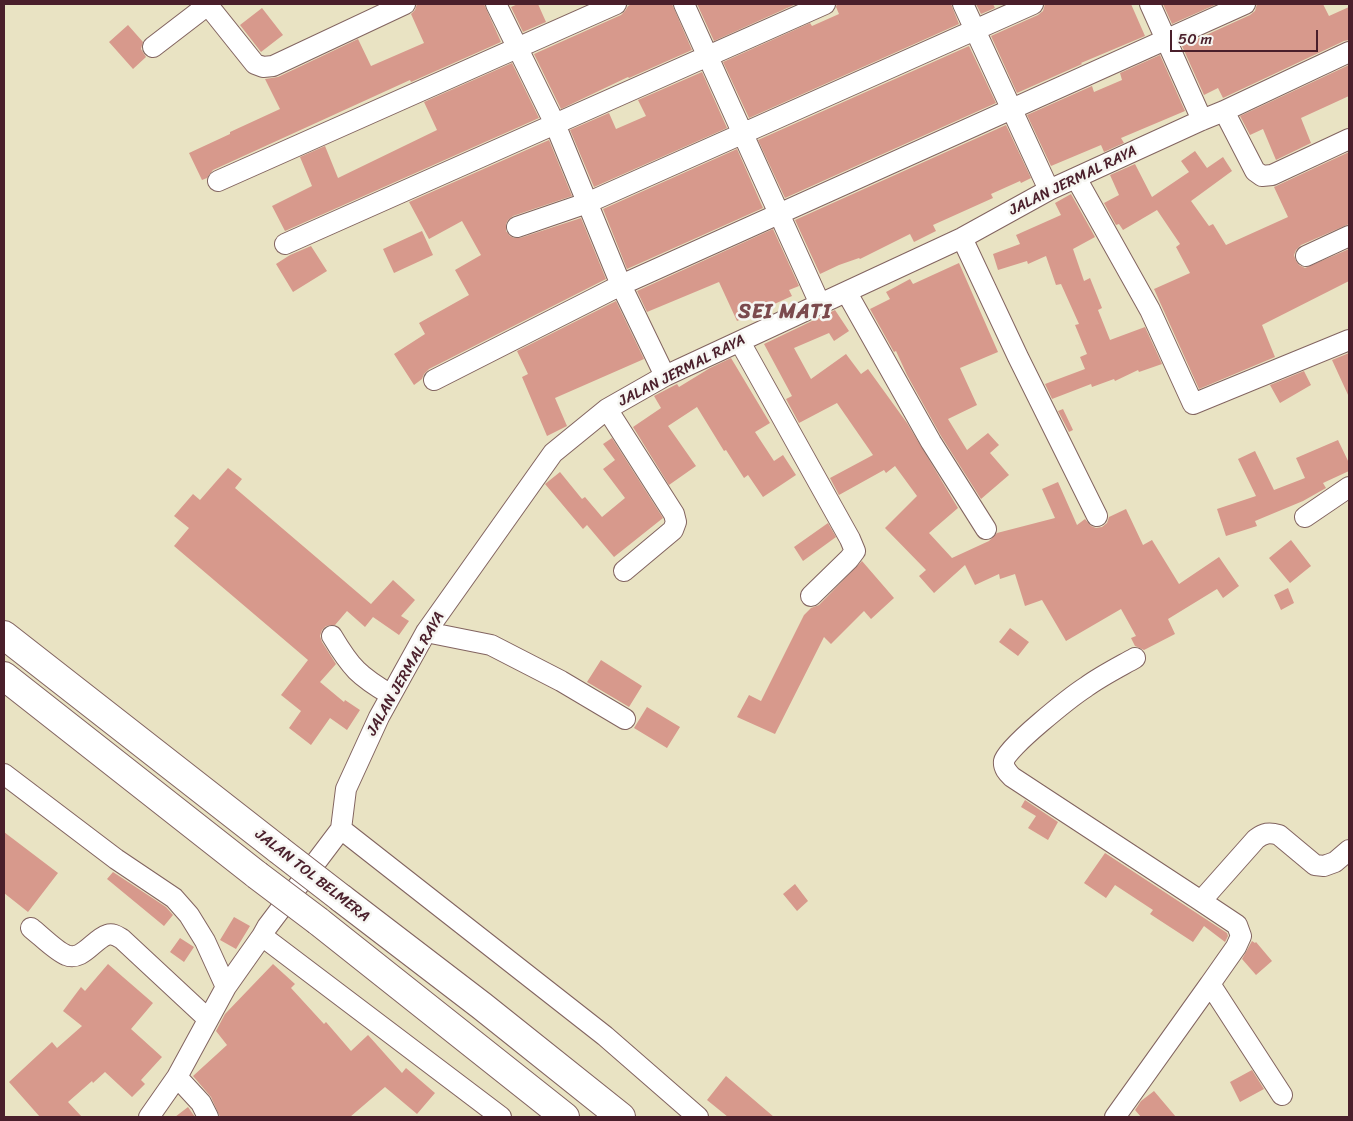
<!DOCTYPE html>
<html>
<head>
<meta charset="utf-8">
<style>
	body { margin:0 }
	#map { position:relative; width:1353px; height:1121px; overflow:hidden; background:#e9e3c3; font-family:Sriracha,sans-serif }
	canvas { display:block }
	.frame { position:absolute; inset:0; border:5px solid #4a1f2b; pointer-events:none }
	.scale { position:absolute; left:1170px; top:30px; width:148px; height:22px; box-sizing:border-box; border:2px solid #4a1f2b; border-top:0; padding-left:6px; font-size:15px; line-height:18px; white-space:nowrap; color:#4a1f2b; -webkit-text-stroke:4px #f6f6f2; paint-order:stroke }
</style>
</head>
<body>
<div id="map">
<canvas width="1353" height="1121"></canvas>
<div class="frame"></div>
<div class="scale">50 m</div>
</div>
<script>
const context = document.querySelector('canvas').getContext('2d');
context.lineJoin = 'round';
function fill(path, color) { context.fillStyle = color; context.fill(path, 'evenodd'); }
function strokePath(path, color, width, dash) { context.strokeStyle = color; context.lineWidth = width; context.lineCap = dash ? 'butt' : 'round'; context.setLineDash(dash || []); context.stroke(path); }
function write(font, color, halo, rows, align = 'center') {
  context.font = font + ' Sriracha,sans-serif'; context.lineWidth = 5; context.setLineDash([]); context.textBaseline = 'middle'; context.strokeStyle = halo; context.fillStyle = color; for (const [text, x, y, turn = 0] of rows) {
    context.save(); context.translate(x, y); context.rotate((+turn || 0) * Math.PI / 180); context.textAlign = isNaN(turn) ? turn : align; if (halo) context.strokeText(text, 0, 0); context.fillText(text, 0, 0); context.restore();
  }
}
fill(new Path2D(`
	M417,4H484L501,42L411,82L410,80L213,170L207,178L202,180L189,153L230,134V132L280,109L265,79L278,77L358,39L371,66L424,43L411,14L415,10Z
	M518,4H538L546,22L523,32L511,7Z
	M632,4H672L692,50L629,78L628,77L561,109L534,54L621,15L625,11L628,6Z
	M697,4H796L714,41Z
	M837,4H951L959,24L749,118L723,62L810,23L812,26L839,14L836,7Z
	M976,4H993L995,8L981,14Z
	M1045,4H1131L1145,36L1081,63L1082,64L1017,93L991,36L1038,15L1043,11Z
	M1163,4H1217L1172,24Z
	M1257,4H1323L1329,16L1349,7V40L1344,41L1223,98L1218,88L1204,95L1182,46L1250,15L1255,11Z
	M262,8L283,35L261,52L240,25Z
	M128,25L143,42L141,49L146,57L133,69L109,42Z
	M969,46L996,103L785,198L758,140Z
	M1160,55L1185,111L1121,138L1124,143L1104,152L1101,145L1051,166L1027,115L1092,86L1094,92L1122,80L1120,73Z
	M512,63L539,118L285,231L272,206L312,186L300,157L325,146L338,178L437,130L424,102Z
	M1349,65V96L1301,118L1311,143L1276,160L1263,129L1250,135L1240,116Z
	M702,72L727,128L594,187L570,130L609,113L616,129L646,116L638,100Z
	M1006,125L1031,178L1021,183L1020,181L991,194L993,198L933,225L936,231L914,242L910,234L860,259L859,258L839,265L820,274L795,220Z
	M549,140L572,196L513,216L508,220L506,224V231L510,236L514,238H520L581,218L606,279L429,369L424,374L422,379L414,385L394,354L425,334L419,323L469,295L455,270L481,255L462,221L429,239L409,202Z
	M737,149L763,208L627,269L603,209Z
	M1195,151L1207,168L1223,157L1232,171L1191,201L1209,226L1213,224L1226,245L1288,217L1274,187L1349,152V224L1301,245L1296,250L1294,255L1296,261L1299,265L1305,268L1349,249V281L1262,325L1275,357L1199,389L1154,289L1190,273L1176,247L1180,244L1157,210L1123,230L1119,224L1116,225L1104,203L1119,195L1110,175L1135,164L1152,197L1189,172L1181,161Z
	M1071,194L1095,237L1073,249L1084,281L1090,278L1102,308L1098,310L1110,340L1145,327L1162,364L1139,372L1138,370L1115,381L1114,379L1092,387L1091,384L1052,399L1045,384L1085,369L1080,357L1087,354L1075,325L1079,324L1061,284L1056,285L1046,256L1028,264L1027,261L998,270L993,254L1020,244L1016,235L1061,215L1055,203Z
	M773,229L799,286L789,290L792,296L737,321L719,282L647,312L637,291Z
	M422,231L433,255L394,273L383,249Z
	M311,246L327,271L293,292L276,264L290,255Z
	M959,263L998,352L960,368L977,405L948,419L967,450L988,433L999,445L990,453L1009,475L981,499L941,436L907,375L896,351L894,352L870,309L890,299L886,292L910,279L913,284Z
	M616,301L644,359L555,398L567,426L547,436L522,377L528,374L517,351Z
	M835,310L849,331L834,341L829,333L794,348L811,379L846,354L861,374L868,369L907,423L958,508L929,533L952,558L989,541L997,533L1055,518L1042,489L1058,482L1077,525L1085,519L1091,526L1096,528L1102,527L1107,523L1109,517L1126,509L1143,545L1152,540L1179,584L1219,557L1239,586L1223,598L1217,589L1168,619L1175,634L1144,650L1135,646L1131,638L1136,636L1121,609L1066,641L1042,600L1025,606L1015,574L1000,579L999,574L975,585L965,565L934,593L919,576L926,570L885,528L917,496L895,466L886,473L884,470L839,495L830,478L873,455L837,403L799,423L786,399L792,396L764,344Z
	M1349,353V397L1332,360Z
	M731,358L770,423L755,432L774,461L783,455L796,475L763,497L748,475L744,478L726,450L724,451L697,407L668,426L696,466L669,485L633,427L661,408L654,396L677,384L679,387L710,368Z
	M1304,371L1311,385L1280,403L1270,385Z
	M1063,409L1073,430L1069,432L1058,411Z
	M612,438L663,518L614,557L587,525L583,529L545,484L560,472L582,499L585,497L602,517L625,498L603,469L615,460L603,444Z
	M1338,440L1349,463V471L1323,483L1326,488L1303,501L1255,521L1257,526L1226,536L1217,509L1256,496L1238,459L1255,451L1274,490L1305,478L1296,458Z
	M228,468L242,479L235,488L371,604L393,580L415,600L401,616L409,621L399,635L373,617L365,627L347,611L335,625L326,626L322,630L320,636L322,642L336,664L320,682L344,702L345,700L360,710L347,730L330,718L311,745L289,728L301,711L281,695L308,660L174,546L189,528L174,516L193,494L200,500Z
	M828,523L836,537L803,561L794,547Z
	M1291,540L1311,566L1290,583L1269,558Z
	M862,561L894,598L871,619L864,611L831,644L824,637L775,734L737,717L749,695L761,701L804,615L811,608L819,605Z
	M1288,588L1294,603L1281,610L1274,595Z
	M1010,628L1029,642L1018,656L999,642Z
	M601,660L642,686L629,707L587,682Z
	M647,707L680,727L667,748L634,728Z
	M1025,800L1058,822L1048,840L1028,828L1036,816L1021,807Z
	M4,832L58,873L28,912L4,893Z
	M1105,853L1227,933L1228,936L1225,942L1204,926L1193,942L1150,914L1153,910L1115,885L1106,898L1084,883Z
	M113,872L166,907L173,915L164,926L107,879Z
	M795,884L808,901L797,911L783,894Z
	M234,917L250,926L236,949L220,940Z
	M180,938L194,947L184,962L170,952Z
	M1252,941L1255,943L1256,942L1272,961L1256,975L1242,959Z
	M108,964L153,1003L131,1029L162,1057L141,1080L145,1084L132,1097L105,1072L93,1083L92,1081L68,1102L82,1117H40L9,1082L52,1042L57,1048L82,1026L63,1011L81,987L85,991Z
	M273,964L295,984L291,988L324,1024L326,1022L351,1051L368,1035L402,1073L406,1068L435,1093L417,1114L385,1087L350,1117H220L211,1097L193,1076L227,1045L216,1031L225,1014Z
	M1252,1070L1264,1089L1240,1102L1230,1082Z
	M726,1076L774,1117H728L707,1100Z
	M1154,1091L1176,1117H1141L1135,1110L1141,1101Z
	M188,1107L195,1117H175Z`), '#d7998c');
const minor = new Path2D(`
	M207,4L255,64L263,67L273,66L405,4
	M496,4L555,124L621,285L665,376
	M684,4L820,304
	M963,4L1049,190
	M1150,4L1202,120
	M153,47L209,4
	M1224,111L1255,171L1262,176L1272,175L1349,139
	M1076,178L1150,310L1193,404L1349,340
	M218,181L616,4
	M517,227L587,203L1033,4
	M962,238L1018,357L1097,516
	M285,244L825,4
	M1306,256L1349,236
	M847,293L931,442L986,529
	M740,342L850,539L855,551L849,559L811,596
	M434,380L621,285L1245,4
	M607,409L674,514L676,522L673,530L624,571
	M1305,517L1349,487
	M426,632L491,645L561,681L625,719
	M332,636C351,668 359,676 391,695
	M1135,658C1119,667 1101,676 1086,687C1072,696 1006,748 1004,761C1003,768 1008,773 1012,777L1201,901L1256,839C1264,833 1269,832 1279,835L1315,865L1324,866L1335,862L1349,850
	M4,774L116,859L174,898L189,915L205,941L226,987
	M341,829L605,1036L698,1117
	M1201,901L1237,925L1241,936L1236,947L1210,984
	M31,928C40,935 57,952 66,955C82,962 94,939 107,935C113,933 117,936 122,939L208,1019
	M262,936L501,1117
	M177,1077L201,1103L208,1117
	M149,1117L177,1077L226,987L262,936L267,927L341,829L346,789L379,717L426,632L553,453L607,409L665,376L962,238L1049,190L1202,120L1224,111L1349,52
	M1115,1117L1210,984L1282,1095`);
const highway = new Path2D(`
	M4,635L279,850
	M4,676L257,875
	M341,898L482,1006L621,1117
	M318,921L565,1117`);
strokePath(minor, '#826460', 22);
strokePath(highway, '#826460', 30);
strokePath(minor, '#fff', 20);
strokePath(highway, '#fff', 28);
const highwayBridge = new Path2D(`
	M279,850L341,898
	M257,875L318,921`);
strokePath(highwayBridge, '#826460', 30, []);
strokePath(highwayBridge, '#fff', 28);
write('15px', '#4a1f2b', '#f6f6f2', [
	["JALAN JERMAL RAYA",1073,181,-26],
	["JALAN JERMAL RAYA",682,371,-27],
	["JALAN JERMAL RAYA",406,674,-60],
	["JALAN TOL BELMERA",312,876,38]
]);
context.letterSpacing = '1px';
write('bold 20px', '#7b4a4d', '#f6f6f2', [
	["SEI MATI",785,313]
]);
context.letterSpacing = '0px';
</script>
</body>
</html>
